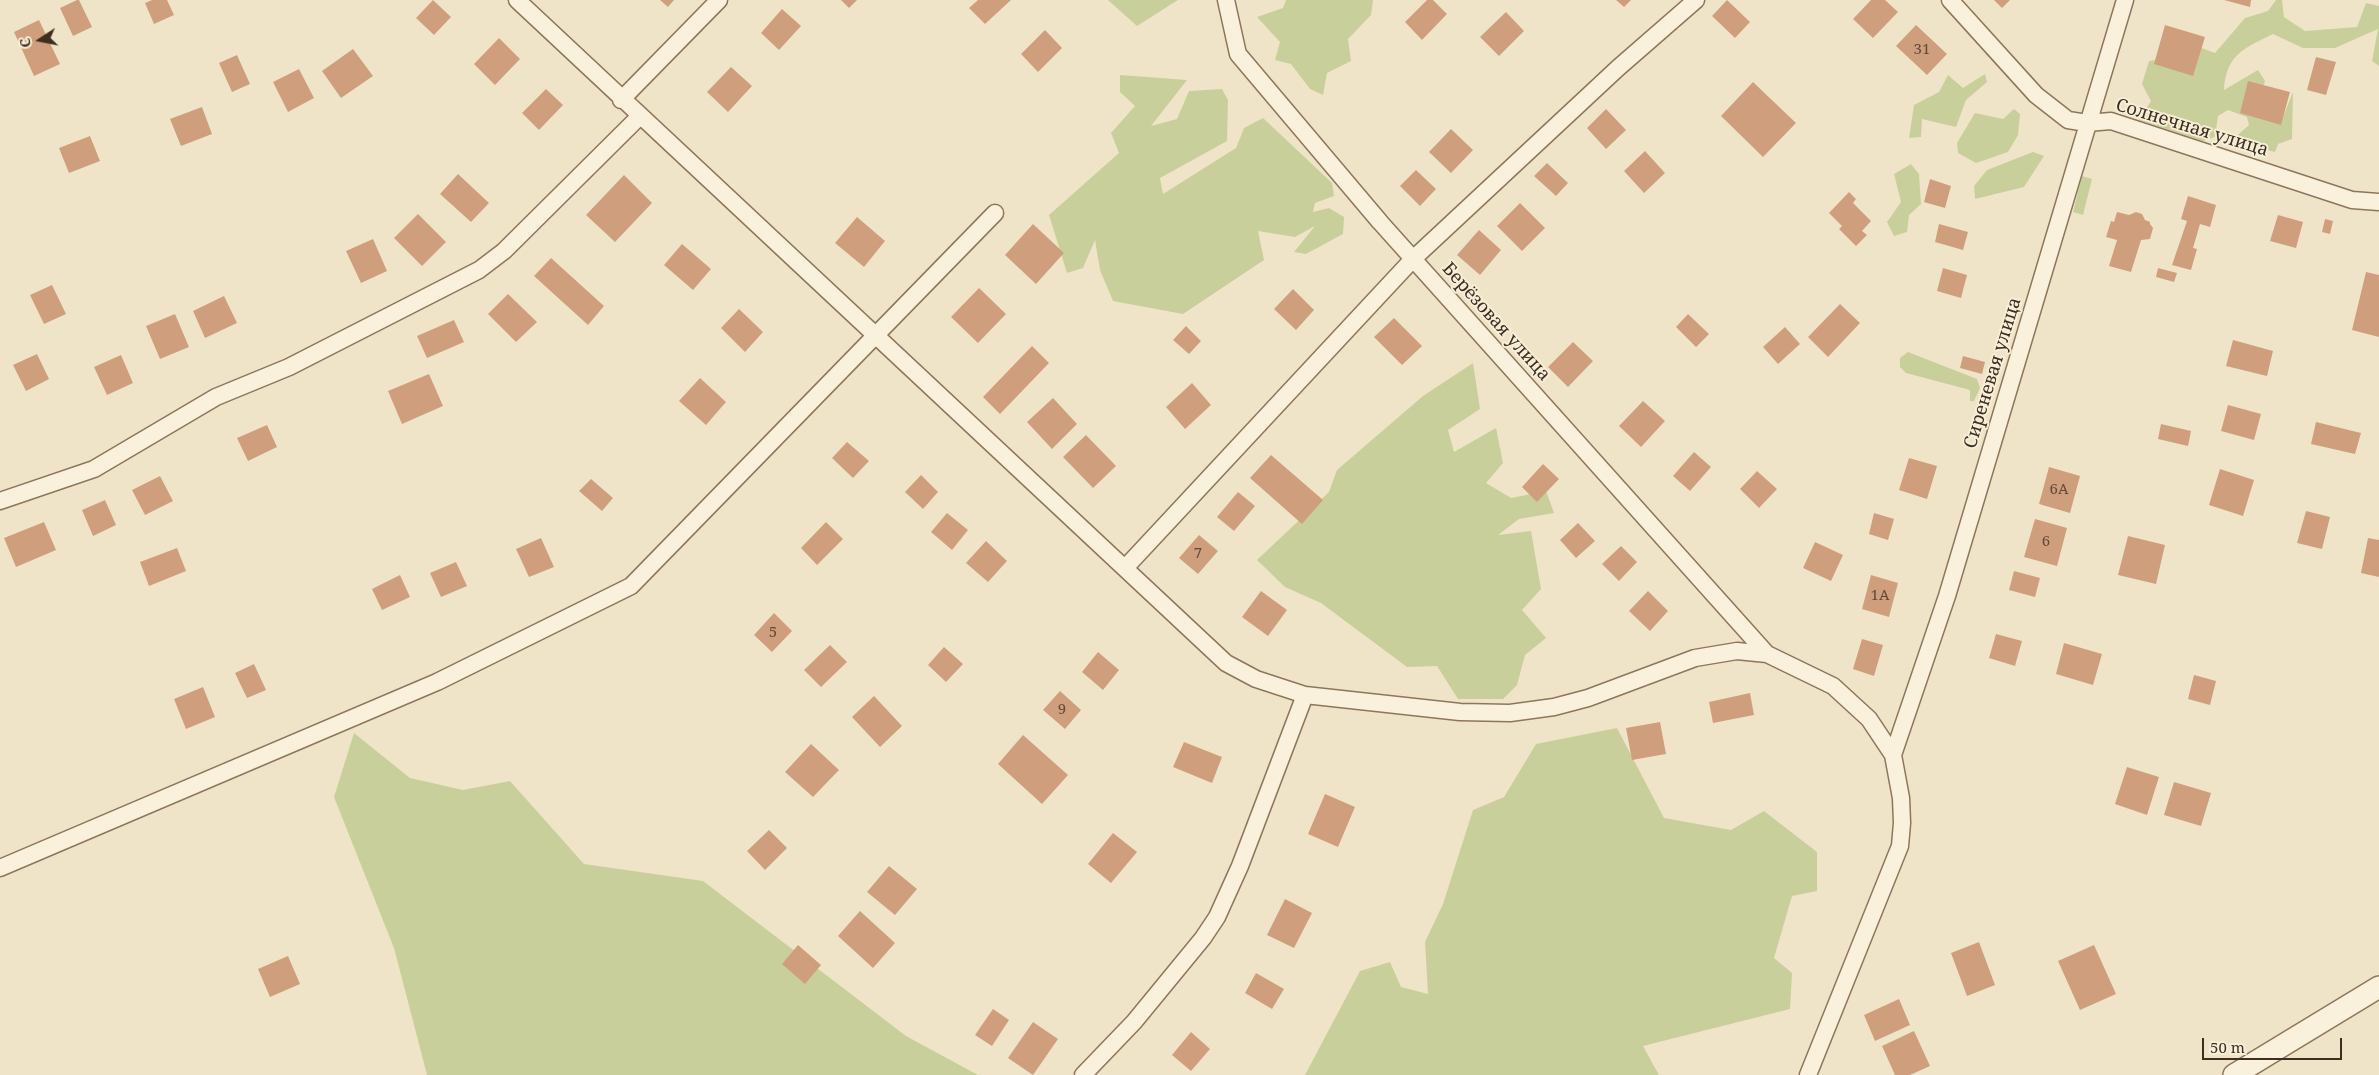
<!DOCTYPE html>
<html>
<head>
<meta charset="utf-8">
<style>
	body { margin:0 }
	#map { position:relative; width:2379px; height:1075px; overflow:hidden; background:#f0e4c8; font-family:"Noto Serif",serif }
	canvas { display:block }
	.north { position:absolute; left:15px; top:15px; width:50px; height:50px; -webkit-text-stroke:4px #f7eed8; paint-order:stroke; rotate:259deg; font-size:14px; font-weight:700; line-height:20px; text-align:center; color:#3d2e20 }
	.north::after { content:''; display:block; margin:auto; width:18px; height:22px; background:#3d2e20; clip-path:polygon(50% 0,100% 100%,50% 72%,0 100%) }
	.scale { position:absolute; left:2202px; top:1038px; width:140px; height:22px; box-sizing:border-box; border:2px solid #3d2e20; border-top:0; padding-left:6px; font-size:15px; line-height:18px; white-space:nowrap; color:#3d2e20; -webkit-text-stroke:4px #f7eed8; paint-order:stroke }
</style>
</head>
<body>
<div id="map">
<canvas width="2379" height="1075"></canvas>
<div class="north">С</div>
<div class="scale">50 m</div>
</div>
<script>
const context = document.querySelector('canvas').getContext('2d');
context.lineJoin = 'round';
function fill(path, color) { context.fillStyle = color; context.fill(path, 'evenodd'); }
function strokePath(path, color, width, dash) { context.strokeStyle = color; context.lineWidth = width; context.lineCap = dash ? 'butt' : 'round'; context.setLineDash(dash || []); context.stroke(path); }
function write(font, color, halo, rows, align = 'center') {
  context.font = font + ' "Noto Serif",serif'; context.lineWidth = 4; context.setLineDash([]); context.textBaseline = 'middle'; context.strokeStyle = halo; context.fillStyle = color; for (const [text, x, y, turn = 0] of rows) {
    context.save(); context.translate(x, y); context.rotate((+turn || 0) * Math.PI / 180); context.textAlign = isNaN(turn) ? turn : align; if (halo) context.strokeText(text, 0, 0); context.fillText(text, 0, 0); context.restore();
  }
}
fill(new Path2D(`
	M1108,0H1178L1137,26Z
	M1286,0H1373L1371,15L1348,39L1351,61L1327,73L1323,95L1310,89L1291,64L1275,60L1280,42L1257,17L1283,8Z
	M2276,0H2282L2284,17L2305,31L2357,27L2366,3L2379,6V66L2372,61L2378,29L2335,48H2303L2273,34C2245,48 2226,54 2224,90L2258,70L2265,81L2255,108L2283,117L2293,92L2292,139L2278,144L2275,152L2231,141L2249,125L2247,117L2228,110L2218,116L2215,137L2203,141L2139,120L2151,101L2142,84L2149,61L2162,59L2172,37L2215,53L2245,18L2268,11Z
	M1985,74L1987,82L1966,100L1956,127L1922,119L1921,137L1909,138L1914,105L1939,92L1948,75L1963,88Z
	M1120,75L1187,80L1151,126L1177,119L1189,91L1222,89L1228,100L1227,141L1160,178L1163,194L1236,148L1244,128L1263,118L1332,183L1334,196L1315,203L1313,212L1329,208L1344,217L1343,234L1306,254L1294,252L1315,226L1295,237L1258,231L1264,260L1183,314L1113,301L1100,270L1095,240L1083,268L1067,273L1049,215L1119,153L1111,133L1135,106L1120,92Z
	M2014,109L2020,114L2018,135L2008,152L1976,163L1958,153L1957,143L1975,113L2003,119Z
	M2033,152L2044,156L2024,187L1975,199L1974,186L1987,170Z
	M1911,164L1919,174L1921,204L1909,215L1907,232L1894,236L1887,222L1901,202L1894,174Z
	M2082,176L2092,179L2083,215L2073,212Z
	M1908,352L1977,379L1980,388L1974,401H1970V390L1906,373L1900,367V358Z
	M1473,363L1480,409L1448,430L1454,452L1496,428L1503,463L1486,483L1511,498L1546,491L1554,513L1519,519L1498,535L1531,531L1541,589L1522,610L1546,638L1525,655L1517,685L1503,699H1458L1437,666L1407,667L1321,603L1285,587L1257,560L1329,492L1337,470L1423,396Z
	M1617,728L1664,818L1731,830L1764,811L1817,852V891L1792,896L1774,958L1792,973L1790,1009L1643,1046L1659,1075H1305L1360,971L1390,962L1401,987L1428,994L1425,942L1443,904L1473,810L1504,797L1536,744Z
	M354,733L410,778L463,790L510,781L584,864L703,881L906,1036L978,1075H427L394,948L334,797Z`), '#c9cf9b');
fill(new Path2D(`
	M77,0H79L92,27L73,36L60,8Z
	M152,0H167L174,15L154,24L145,3Z
	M433,0L451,17L434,35L416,18Z
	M660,0H674L668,7Z
	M841,0H857L849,8Z
	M978,0H1011L985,24L969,8Z
	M1427,0H1433L1447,14L1422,40L1405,22Z
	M1616,0H1631L1624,7Z
	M1727,0L1750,22L1735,38L1712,16Z
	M1871,0H1885L1898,12L1873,38L1853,19Z
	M1994,0H2010L2002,8Z
	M2224,0H2251L2250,7Z
	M782,9L801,26L779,50L761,33Z
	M1506,12L1524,31L1499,56L1480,37Z
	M39,20L60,64L34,76L14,32Z
	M1916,25L1947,54L1927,75L1896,46Z
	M2165,25L2205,37L2193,76L2154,64Z
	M1045,30L1062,48L1038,72L1021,54Z
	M499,38L520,59L495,85L474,64Z
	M353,49L373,76L341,98L322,71Z
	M237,55L250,84L232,92L219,63Z
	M2316,57L2336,62L2326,95L2307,90Z
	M731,67L752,86L728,112L707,92Z
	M299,69L314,98L288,112L273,82Z
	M2248,81L2290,92L2281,125L2240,113Z
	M1753,82L1796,123L1763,157L1721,116Z
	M546,89L563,105L539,130L522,113Z
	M202,107L212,134L181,146L170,119Z
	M1606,109L1626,130L1606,149L1587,128Z
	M1451,129L1473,150L1451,173L1429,152Z
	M90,136L100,161L69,173L59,148Z
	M1645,151L1665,173L1644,193L1624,171Z
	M1547,163L1568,183L1556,196L1534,176Z
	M1416,170L1436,189L1420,206L1400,186Z
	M458,174L489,203L471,222L440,194Z
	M624,175L652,203L615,242L586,215Z
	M1930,179L1951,186L1945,208L1924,202Z
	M1849,192L1856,199L1853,203L1871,221L1862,231L1867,235L1856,246L1839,229L1842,226L1829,213Z
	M2188,196L2216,205L2210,227L2200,224L2193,248L2197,249L2191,270L2172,265L2187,221L2181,219Z
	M1520,203L1545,228L1522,251L1497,226Z
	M2117,212L2129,215L2136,212L2142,214L2145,220L2150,222V224L2153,228L2150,239L2141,240L2131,272L2109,266L2117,240L2106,237L2111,221L2114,222Z
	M418,214L446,242L422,266L394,238Z
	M2278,215L2303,222L2296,248L2270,241Z
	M857,217L885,241L864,267L835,243Z
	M2325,219L2333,221L2330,234L2322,232Z
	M1033,224L1064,253L1036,284L1005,255Z
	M1939,224L1968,232L1963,250L1935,242Z
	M1479,230L1501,250L1480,275L1457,255Z
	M373,239L387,271L361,283L346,251Z
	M682,244L711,269L693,290L664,265Z
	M551,258L604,306L588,325L534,276Z
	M1943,268L1967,275L1961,298L1937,291Z
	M2158,268L2177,273L2174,282L2156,277Z
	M2366,272L2379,275V337L2352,330Z
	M52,285L66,314L44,324L30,295Z
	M979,288L1006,314L978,343L951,317Z
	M1293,289L1314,310L1296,330L1274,309Z
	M508,294L537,322L516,342L488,314Z
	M224,296L237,323L205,338L193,311Z
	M1840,304L1860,323L1828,357L1808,337Z
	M739,309L763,332L745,352L721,328Z
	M175,314L189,347L160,359L146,326Z
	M1688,314L1709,334L1696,347L1676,327Z
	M1394,318L1422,346L1402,365L1374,337Z
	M454,320L464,342L427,358L417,336Z
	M1186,326L1201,341L1189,354L1173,340Z
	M1785,327L1800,344L1778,364L1763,347Z
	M2233,340L2273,351L2267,376L2226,366Z
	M1573,342L1593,361L1568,387L1548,367Z
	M1032,346L1049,363L1000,414L983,397Z
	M37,354L49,379L26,391L13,365Z
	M121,355L133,383L107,395L94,367Z
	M1963,356L1985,362L1982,374L1960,368Z
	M429,374L443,406L402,424L388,391Z
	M700,378L726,402L706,425L679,401Z
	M1192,383L1211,405L1185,429L1166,407Z
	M1053,398L1077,424L1052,449L1027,422Z
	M1643,401L1665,421L1641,447L1619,426Z
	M2228,405L2261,414L2254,440L2221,431Z
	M2316,422L2361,433L2355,454L2311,444Z
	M2161,424L2191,431L2188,446L2158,439Z
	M267,425L277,447L248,461L237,438Z
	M1086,435L1116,466L1093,488L1063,457Z
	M847,442L869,461L853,478L832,458Z
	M1694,452L1711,467L1690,491L1673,476Z
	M1271,455L1323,500L1302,524L1250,478Z
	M1909,458L1937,466L1927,499L1899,490Z
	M1543,464L1559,479L1537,502L1522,487Z
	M2049,467L2080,476L2070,513L2039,504Z
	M2220,469L2254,480L2243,516L2209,505Z
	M1757,471L1777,489L1759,508L1740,489Z
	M921,475L938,492L923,509L905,492Z
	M160,476L173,501L145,515L132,490Z
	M591,479L613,498L602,511L579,491Z
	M1238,492L1255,506L1234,531L1217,517Z
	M105,500L116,525L93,536L82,510Z
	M2306,511L2330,517L2322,549L2297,543Z
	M947,513L968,530L952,550L931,532Z
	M1874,513L1894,519L1888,540L1869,534Z
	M2035,519L2067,528L2057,566L2024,557Z
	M44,522L56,550L16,567L4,538Z
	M826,522L843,539L817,565L801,548Z
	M1578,523L1595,541L1576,558L1560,540Z
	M1199,535L1218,551L1198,574L1179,558Z
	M2128,536L2165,545L2156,584L2118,575Z
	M541,538L554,567L529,577L516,549Z
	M2368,538L2379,540V577L2361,573Z
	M986,541L1007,561L988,582L966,563Z
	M1815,542L1843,555L1831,581L1803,568Z
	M1621,546L1637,562L1619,581L1602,564Z
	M177,548L186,571L149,586L140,562Z
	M456,562L467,586L441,597L430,573Z
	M2014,571L2040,578L2035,597L2009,590Z
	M400,575L410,597L382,610L372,589Z
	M1871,575L1898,583L1889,617L1862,609Z
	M1261,591L1287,610L1268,636L1242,617Z
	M1648,591L1668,611L1650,631L1629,611Z
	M774,613L792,631L772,652L754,635Z
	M1996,634L2022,641L2015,666L1989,658Z
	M1862,639L1883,645L1874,676L1853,669Z
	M2064,643L2102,654L2093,685L2056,674Z
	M830,645L847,662L821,687L804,670Z
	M944,647L963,664L946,682L928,665Z
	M1098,652L1119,670L1103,690L1082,672Z
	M254,664L266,690L247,698L235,673Z
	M2194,675L2216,681L2210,705L2188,699Z
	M203,687L215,717L186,729L174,699Z
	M1060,691L1081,710L1065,729L1043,710Z
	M1750,693L1754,715L1713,723L1709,702Z
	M874,696L902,726L880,747L852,717Z
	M1660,722L1666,754L1632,760L1626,728Z
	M1023,735L1068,775L1042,804L998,764Z
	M1184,742L1222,757L1212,783L1173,767Z
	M811,744L839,770L813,797L785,772Z
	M2127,767L2159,777L2147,815L2115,804Z
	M2174,782L2211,793L2201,826L2164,815Z
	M1325,794L1355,807L1338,847L1308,834Z
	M769,830L787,848L765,870L747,851Z
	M1113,833L1137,852L1111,883L1088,864Z
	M889,866L917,889L895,915L867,892Z
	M1285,899L1312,913L1294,948L1267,935Z
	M860,911L895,943L873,968L838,936Z
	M1979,942L1995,985L1967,996L1951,953Z
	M798,945L821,965L805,984L782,964Z
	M2094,945L2116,994L2080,1010L2058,961Z
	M288,956L300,984L270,997L258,969Z
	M1256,973L1284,989L1272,1009L1245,993Z
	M1899,999L1910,1025L1875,1041L1864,1015Z
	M993,1009L1009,1020L992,1046L975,1035Z
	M1033,1022L1058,1039L1033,1075L1008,1058Z
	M1914,1031L1930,1066L1910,1075H1895L1882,1046Z
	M1191,1032L1210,1049L1191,1071L1172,1055Z`), '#cf9f7d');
const minor = new Path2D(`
	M517,0L1226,663L1256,679L1305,695L1460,712L1510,713L1554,707L1588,698L1695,658L1737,651L1767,654L1833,686L1869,719L1893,755L1901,798L1902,823L1900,846L1808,1075
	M1226,0L1238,54L1380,222L1767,654
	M1950,0L2036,95L2068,120L2087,123L2111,121L2352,200L2379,202
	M621,100L719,0
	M0,501L94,469L216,397L289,367L479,270L504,251L640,116
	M1125,568L1413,259L1618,68L1696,0
	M1893,755L1947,596L2125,0
	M0,868L437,682L631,586L995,213
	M1083,1075L1134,1022L1203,938L1217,917L1240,866L1305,695`);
const tertiary = new Path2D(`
	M2234,1075L2379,987`);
strokePath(minor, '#8d765c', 19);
strokePath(tertiary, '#8d765c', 24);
strokePath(minor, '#faf1dc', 16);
strokePath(tertiary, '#faf1dc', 21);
write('15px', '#624a37', null, [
	["31",1922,50],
	["6А",2059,490],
	["6",2046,542],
	["7",1198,554],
	["1А",1880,596],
	["5",773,633],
	["9",1062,710]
]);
write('18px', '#3d2e20', '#f7eed8', [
	["Солнечная улица",2192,128,17],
	["Берёзовая улица",1496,322,48],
	["Сиреневая улица",1993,373,-73]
]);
</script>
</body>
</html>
